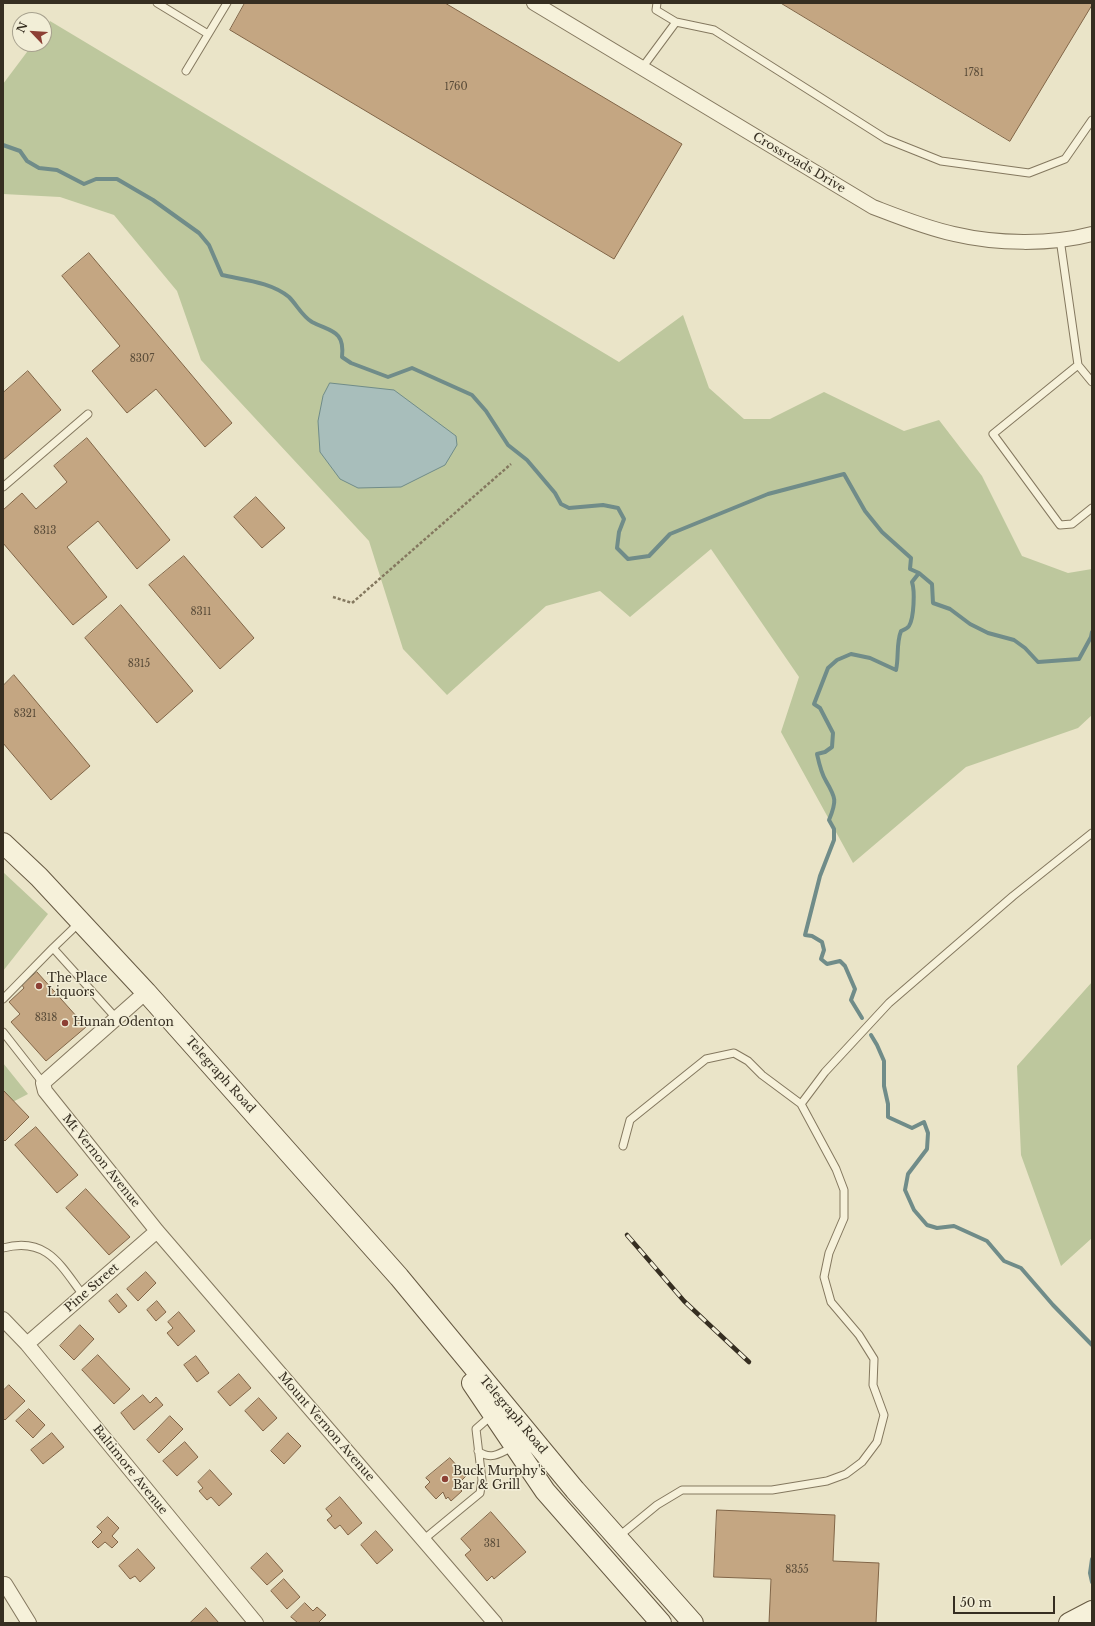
<!DOCTYPE html>
<html>
<head>
<meta charset="utf-8">
<style>
	body { margin:0 }
	#map { position:relative; width:1095px; height:1626px; overflow:hidden; background:#eae4c8; font-family:"Libre Baskerville",serif }
	canvas { display:block }
	.frame { position:absolute; inset:0; border:4px solid #362e21; pointer-events:none }
	.north { position:absolute; left:12px; top:12px; width:40px; height:40px; box-sizing:border-box; background:#f2eed7; border:1px solid #a7a18e; border-radius:50%; rotate:295deg; font-size:11px; font-weight:700; line-height:16px; text-align:center; color:#362e21 }
	.north::after { content:''; display:block; margin:auto; width:14px; height:18px; background:#8d4035; clip-path:polygon(50% 0,100% 100%,50% 72%,0 100%) }
	.scale { position:absolute; left:953px; top:1596px; width:102px; height:18px; box-sizing:border-box; border:2px solid #362e21; border-top:0; padding-left:5px; font-size:12px; line-height:14px; white-space:nowrap; color:#362e21; -webkit-text-stroke:3px #f2eed7; paint-order:stroke }
</style>
</head>
<body>
<div id="map">
<canvas width="1095" height="1626"></canvas>
<div class="frame"></div>
<div class="north">N</div>
<div class="scale">50 m</div>
</div>
<script>
const context = document.querySelector('canvas').getContext('2d');
context.lineJoin = 'round';
function fill(path, color) { context.fillStyle = color; context.fill(path, 'evenodd'); }
function strokePath(path, color, width, dash) { context.strokeStyle = color; context.lineWidth = width; context.lineCap = dash ? 'butt' : 'round'; context.setLineDash(dash || []); context.stroke(path); }
function write(font, color, halo, rows, align = 'center') {
  context.font = font + ' "Libre Baskerville",serif'; context.lineWidth = 3; context.setLineDash([]); context.textBaseline = 'middle'; context.strokeStyle = halo; context.fillStyle = color; for (const [text, x, y, turn = 0] of rows) {
    context.save(); context.translate(x, y); context.rotate((+turn || 0) * Math.PI / 180); context.textAlign = isNaN(turn) ? turn : align; if (halo) context.strokeText(text, 0, 0); context.fillText(text, 0, 0); context.restore();
  }
}
fill(new Path2D(`
	M50,21L619,362L683,315L709,388L744,419H770L824,392L904,431L939,420L982,476L1022,556L1068,573L1092,569V715L1078,728L966,767L853,863L781,732L799,677L711,549L630,617L600,591L546,606L447,695L403,649L369,541L201,360L177,291L114,215L60,197L3,194V84L33,44H44V30Z
	M3,872L48,914L3,971Z
	M1092,982V1238L1061,1266L1021,1155L1017,1066Z
	M3,1063L28,1094L3,1107Z`), '#bdc79d');
const water = new Path2D(`
	M330,383L394,390L456,436L457,445L445,465L401,487L358,488L340,479L320,452L318,421L323,396Z`);
fill(water, '#a8bebb');
strokePath(water, '#708c89', 1);
strokePath(new Path2D(`
	M3,145L20,151L27,161L39,168L57,170L84,184L96,179H117L153,200L199,233L209,245L222,275C244,280 271,282 289,297C297,305 302,316 312,322C331,332 345,330 342,357L351,363L388,377L412,368L472,395L486,411L508,445L527,460L555,493L561,504L569,508L603,505L618,508L624,519L619,532L617,548L628,559L649,556L670,534L768,494L844,474L865,511L882,532L911,558L910,569L919,573L932,584L933,603L950,609L970,624L988,633L1014,640L1025,648L1038,662L1079,659L1091,637L1092,632
	M862,1018L851,1000L855,989L845,966L840,961L827,964L821,959L824,950L822,942L812,936L805,935L820,876L834,840V829L829,820C837,801 836,798 826,781C821,773 819,763 817,754L825,752L832,747L833,733L820,708L814,704L828,668L837,660L851,654L870,658L896,670C899,657 896,644 901,631C903,630 907,629 909,626C914,618 915,591 912,582L919,573
	M871,1035L877,1045L884,1061V1086L888,1104V1117L912,1128L924,1122L928,1133L927,1149L908,1174L905,1190L914,1210L927,1225L937,1228L954,1226L987,1241L1004,1261L1021,1268L1053,1305L1092,1345
	M1092,1559L1090,1573L1092,1582`), '#708c89', 4);
const building = new Path2D(`
	M245,3H445L682,144L614,259L230,30Z
	M781,3H1092V5L1010,141Z
	M89,253L232,423L205,447L156,389L127,413L92,371L120,346L62,276Z
	M28,371L61,410L3,460V393Z
	M87,438L170,540L137,569L98,521L67,547L107,597L73,625L3,543V510L22,493L36,509L67,482L54,466Z
	M256,497L285,528L262,548L234,517Z
	M184,556L254,638L220,669L149,585Z
	M121,605L193,691L157,723L85,638Z
	M14,675L90,766L51,800L3,743V686Z
	M37,972L86,1027L46,1061L11,1022L20,1014L9,1002L24,988L22,985Z
	M3,1090L29,1117L5,1141L3,1139Z
	M36,1127L78,1175L57,1193L15,1145Z
	M86,1189L130,1237L109,1255L66,1208Z
	M146,1272L156,1283L138,1301L127,1289Z
	M117,1294L127,1306L119,1313L109,1301Z
	M157,1301L166,1312L156,1321L147,1310Z
	M179,1312L195,1331L178,1346L167,1333L173,1328L168,1322Z
	M80,1325L94,1339L74,1360L60,1346Z
	M98,1355L130,1389L114,1404L82,1370Z
	M196,1356L209,1373L197,1382L184,1365Z
	M239,1374L251,1388L230,1406L218,1392Z
	M9,1385L25,1401L5,1420L3,1418V1391Z
	M143,1395L150,1403L156,1397L163,1405L134,1430L121,1413Z
	M259,1398L277,1418L263,1431L245,1411Z
	M29,1409L45,1425L33,1438L16,1421Z
	M170,1416L183,1429L159,1453L147,1440Z
	M52,1433L64,1447L43,1464L31,1450Z
	M288,1433L301,1446L284,1464L271,1451Z
	M185,1442L198,1457L177,1476L163,1461Z
	M450,1458L466,1476L460,1482L458,1479L454,1483L462,1491L451,1501L448,1497L446,1499L443,1492L436,1499L425,1487L430,1482L426,1478Z
	M210,1470L232,1494L219,1506L211,1497L207,1500L199,1491L203,1488L198,1482Z
	M340,1497L362,1523L348,1535L340,1525L335,1529L327,1520L332,1516L326,1509Z
	M717,1510L835,1515L833,1561L879,1563L876,1623H769L771,1579L714,1577Z
	M491,1512L526,1552L494,1579L492,1576L487,1581L465,1555L471,1550L461,1539Z
	M108,1517L119,1528L112,1536L118,1542L112,1548L105,1542L98,1548L92,1542L102,1532L97,1527Z
	M376,1531L393,1550L377,1564L361,1545Z
	M138,1549L155,1568L140,1582L135,1576L130,1579L119,1566Z
	M267,1553L283,1571L267,1585L251,1568Z
	M284,1579L300,1597L287,1609L271,1591Z
	M305,1603L313,1611L317,1607L326,1615L318,1623H298L291,1617Z
	M206,1608L219,1623H190Z`);
fill(building, '#c4a682');
strokePath(building, '#816547', 1);
const lane = new Path2D(`
	M157,3L208,34
	M676,22L714,30L886,139L941,161L1029,173L1065,159L1092,120
	M642,68L676,22L656,10L657,3
	M186,71L227,3
	M1060,239L1078,365L993,434L1060,525L1072,524L1092,508
	M1078,365L1092,382
	M3,487L88,414
	M79,923L53,948L116,1018
	M3,999L53,948
	M3,1032L43,1083
	M801,1104L825,1072L889,1003L1013,896L1092,833
	M3,1248C47,1236 61,1266 83,1295
	M478,1451C491,1461 501,1453 514,1446
	M618,1537L657,1505L682,1490H772L827,1481L846,1474L862,1462L877,1442L884,1415L873,1385L874,1359L859,1335L831,1302L824,1277L829,1253L844,1218V1190L836,1169L801,1104L762,1075L748,1061L734,1053L706,1059L630,1120L623,1146
	M423,1540L480,1493L482,1480L476,1429L492,1415`);
const street = new Path2D(`
	M534,3L873,207C899,217 926,228 954,234C996,244 1051,245 1092,234
	M146,992L43,1083L45,1091L157,1231L495,1623
	M3,1319L27,1344L256,1623
	M27,1344L157,1231
	M5,1584L29,1623`);
const secondary = new Path2D(`
	M3,843L39,877L146,992L399,1277L575,1490L693,1623
	M472,1383L545,1491L661,1623
	M1069,1623L1092,1611`);
strokePath(lane, '#84785f', 9);
strokePath(street, '#84785f', 16);
strokePath(secondary, '#665942', 22);
strokePath(new Path2D(`
	M333,597L352,603L511,464`), '#84785f', 2.5, [3, 2]);
strokePath(lane, '#f6f1da', 7);
strokePath(street, '#f6f1da', 14);
strokePath(secondary, '#f6f1da', 20);
const rail = new Path2D(`
	M627,1235L684,1301L749,1362`);
strokePath(rail, '#362e21', 4.5);
strokePath(rail, '#f2eed7', 3, [9]);
for (const [x, y, r, color] of [
	[39,986,4,"#8d4035"],
	[65,1023,4,"#8d4035"],
	[445,1479,4,"#8d4035"]
]) { const dot = new Path2D(); dot.arc(x, y, r, 0, 2 * Math.PI); context.fillStyle = color; context.fill(dot); strokePath(dot, '#f2eed7', 1.5); }
write('10px', '#5a4c39', null, [
	["1781",974,73],
	["1760",456,87],
	["8307",142,359],
	["8313",45,531],
	["8311",201,612],
	["8315",139,664],
	["8321",25,714],
	["8318",46,1018],
	["381",492,1544],
	["8355",797,1570]
]);
write('12px', '#362e21', '#f2eed7', [
	["Crossroads Drive",799,163,31],
	["Telegraph Road",220,1075,48],
	["Mt Vernon Avenue",101,1161,51],
	["Pine Street",92,1288,-41],
	["Telegraph Road",513,1415,50],
	["Mount Vernon Avenue",326,1427,49],
	["Baltimore Avenue",130,1470,51]
]);
write('12px', '#362e21', '#f2eed7', [
	["The Place",47,979],
	["Liquors",47,993],
	["Hunan Odenton",73,1023],
	["Buck Murphy's",453,1472],
	["Bar & Grill",453,1486]
], 'left');
</script>
</body>
</html>
